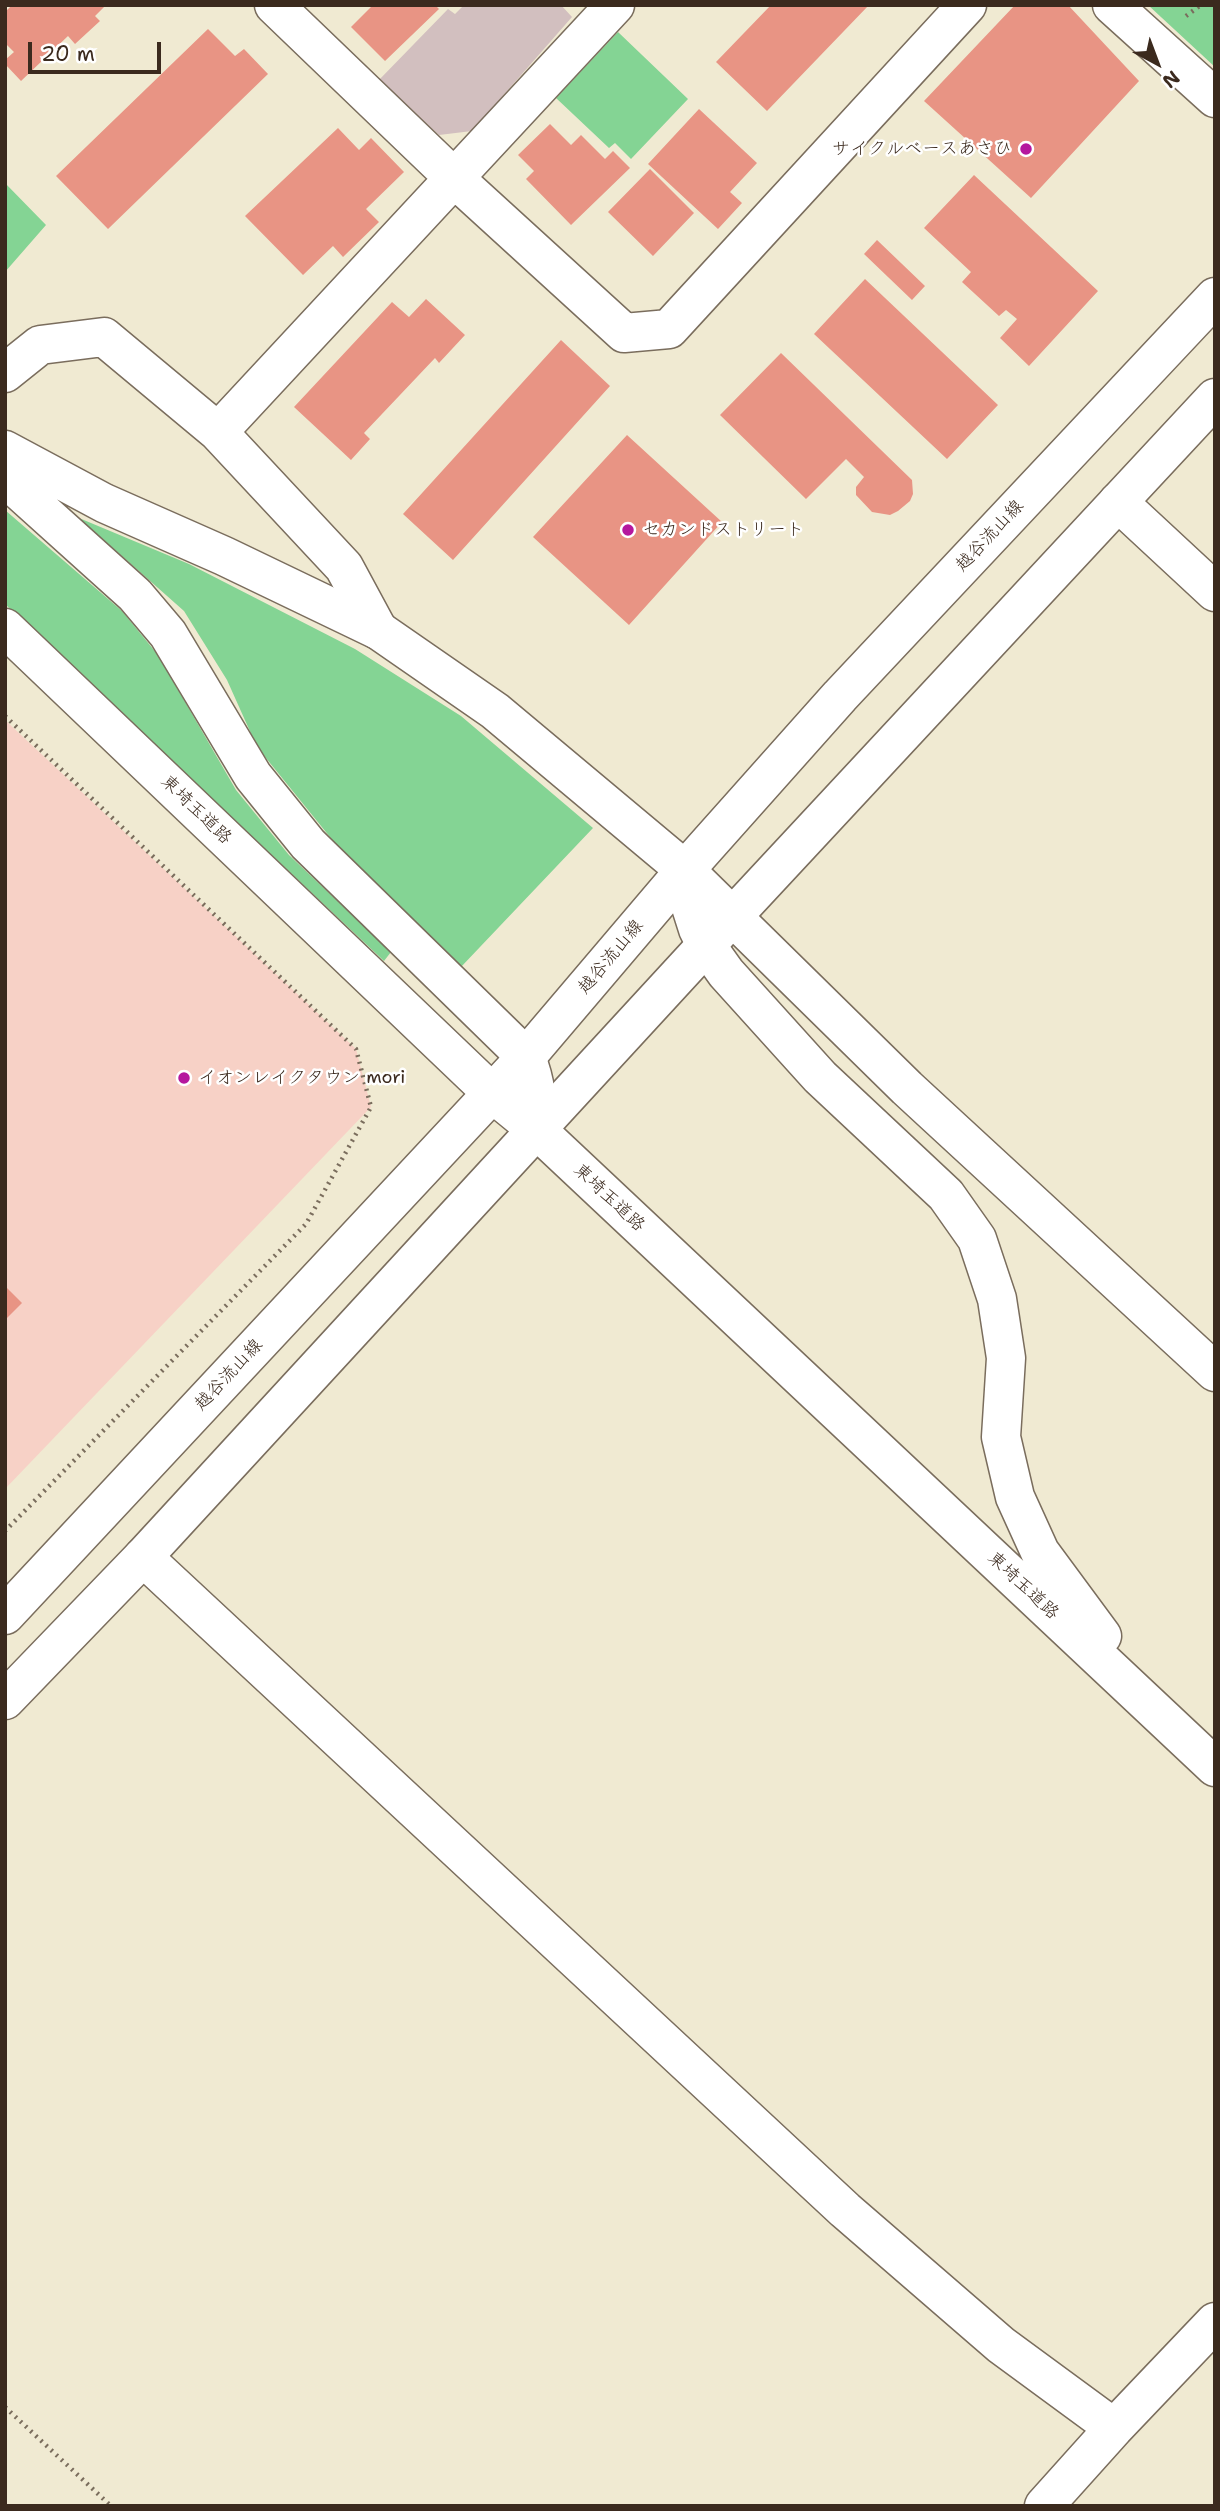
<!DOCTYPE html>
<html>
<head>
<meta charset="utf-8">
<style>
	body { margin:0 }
	#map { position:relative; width:1220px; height:2511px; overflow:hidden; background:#f0ead2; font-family:"Shantell Sans",sans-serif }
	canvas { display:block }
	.frame { position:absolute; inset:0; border:7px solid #3b2a1e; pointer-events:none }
	.north { position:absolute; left:1122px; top:28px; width:70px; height:70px; -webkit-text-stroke:5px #fff; paint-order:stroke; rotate:139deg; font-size:19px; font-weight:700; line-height:28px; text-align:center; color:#3b2a1e }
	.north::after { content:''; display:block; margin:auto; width:24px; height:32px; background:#3b2a1e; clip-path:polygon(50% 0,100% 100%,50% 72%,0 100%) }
	.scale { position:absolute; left:28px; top:42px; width:133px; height:32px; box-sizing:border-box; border:4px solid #3b2a1e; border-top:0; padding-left:9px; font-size:21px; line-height:24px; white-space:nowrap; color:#3b2a1e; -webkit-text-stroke:5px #fff; paint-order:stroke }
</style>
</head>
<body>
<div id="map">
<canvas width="1220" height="2511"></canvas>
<div class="frame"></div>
<div class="north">N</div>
<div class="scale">20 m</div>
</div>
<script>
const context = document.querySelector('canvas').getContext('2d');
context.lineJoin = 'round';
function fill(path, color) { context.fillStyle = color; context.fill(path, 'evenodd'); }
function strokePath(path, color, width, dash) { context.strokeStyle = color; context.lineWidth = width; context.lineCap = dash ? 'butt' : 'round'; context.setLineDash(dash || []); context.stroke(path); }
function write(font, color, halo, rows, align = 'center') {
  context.font = font + ' "Shantell Sans","Klee One",sans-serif'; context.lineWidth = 5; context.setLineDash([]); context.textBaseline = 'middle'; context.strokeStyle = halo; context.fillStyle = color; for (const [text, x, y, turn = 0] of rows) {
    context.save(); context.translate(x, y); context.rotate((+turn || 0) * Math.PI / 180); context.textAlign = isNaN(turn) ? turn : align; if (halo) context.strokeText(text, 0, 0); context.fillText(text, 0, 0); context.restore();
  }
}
fill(new Path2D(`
	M5,720L356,1049L371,1107L5,1489Z`), '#f7d1c6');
fill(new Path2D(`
	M464,5H561L572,17L472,131L439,135L378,81L448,9L455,14Z`), '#d2bfbf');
fill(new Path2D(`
	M1148,5H1215V67Z
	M618,32L688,99L631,159L615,143L609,148L556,98Z
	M5,183L46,225L5,272Z
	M5,510L122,611L158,655L236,790L289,855L391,952L384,961L5,604Z
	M79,518L189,564L355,649L461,716L593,828L461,967L334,842L257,747L227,680L184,611Z`), '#84d494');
fill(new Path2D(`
	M12,5H106L95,16L100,21L75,44L68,36L21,81L5,64V60L14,52L5,43V12Z
	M373,5H435L439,9L385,61L351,27Z
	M771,5H869L767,111L716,62Z
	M1015,5H1068L1139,81L1031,198L924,101Z
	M208,29L235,56L244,49L268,74L108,229L56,176Z
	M699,109L757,163L730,192L742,203L718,229L648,164Z
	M550,124L571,145L581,135L605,159L613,151L630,168L571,225L526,179L534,171L518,155Z
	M338,128L359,150L371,138L404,172L366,209L379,222L343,257L333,246L303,275L245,216Z
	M650,169L694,213L653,256L608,212Z
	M974,175L1098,291L1029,366L1000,338L1017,319L1006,310L999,316L962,282L971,272L924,228Z
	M877,240L925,286L912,300L864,254Z
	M865,279L998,405L947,459L814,334Z
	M426,299L465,335L439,363L435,358L364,433L370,439L351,460L294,407L392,302L409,317Z
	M561,340L610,386L453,560L403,514Z
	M781,353L912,480L913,494L910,501L898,511L890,515L872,512L856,495V487L864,477L846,459L806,499L720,415Z
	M627,435L722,522L629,625L533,537Z
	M5,1286L22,1303L5,1320Z`), '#e89484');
const minor = new Path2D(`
	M274,5L453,177L624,333L669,329L967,5
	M1112,5L1215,98
	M5,373L40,345L104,337L218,432L344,567L378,630
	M218,432L615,5
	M1118,502L1215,592
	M143,1557L845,2210L1001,2345L1114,2428
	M1044,2506L1114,2428L1215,2322`);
const primary = new Path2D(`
	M5,1615L526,1057L685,870L840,696L1215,297
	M5,1700L143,1557L733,916L1215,398`);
const trunk = new Path2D(`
	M5,450L104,503L224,556L378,630L495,711L685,870L907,1088L1215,1372
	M5,478L135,595L168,634L253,776L308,844L526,1057C536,1082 538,1102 536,1129
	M5,628L492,1093L536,1129L1215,1767
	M685,870L691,907L698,929L706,945L726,973L820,1077L946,1195L977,1239L997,1299L1006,1358L1001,1437L1015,1497L1040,1552L1102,1636`);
strokePath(minor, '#7a6d5d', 41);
strokePath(primary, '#7a6d5d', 41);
strokePath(trunk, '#7a6d5d', 41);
strokePath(new Path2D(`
	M1186,16L1201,5
	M5,716L356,1049L371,1107L306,1224L5,1531
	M5,2407L111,2506`), '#7a6d5d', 4.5, [2, 5]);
strokePath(minor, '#fff', 38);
strokePath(primary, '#fff', 38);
strokePath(trunk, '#fff', 38);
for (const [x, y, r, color] of [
	[1026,149,7,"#b5179e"],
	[628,530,7,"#b5179e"],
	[184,1078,7,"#b5179e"]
]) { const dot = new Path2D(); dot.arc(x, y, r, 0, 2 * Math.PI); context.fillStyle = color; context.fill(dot); strokePath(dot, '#fff', 2.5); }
write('18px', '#3b2a1e', '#fff', [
	["サイクルベースあさひ",1012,149,"right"],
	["セカンドストリート",642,530],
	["イオンレイクタウン mori",198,1078]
], 'left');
write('18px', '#3b2a1e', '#fff', [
	["越谷流山線",990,536,-47],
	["東埼玉道路",196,810,44],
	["越谷流山線",611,957,-50],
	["東埼玉道路",609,1198,43],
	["越谷流山線",229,1375,-47],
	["東埼玉道路",1023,1586,43]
]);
</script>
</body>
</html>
